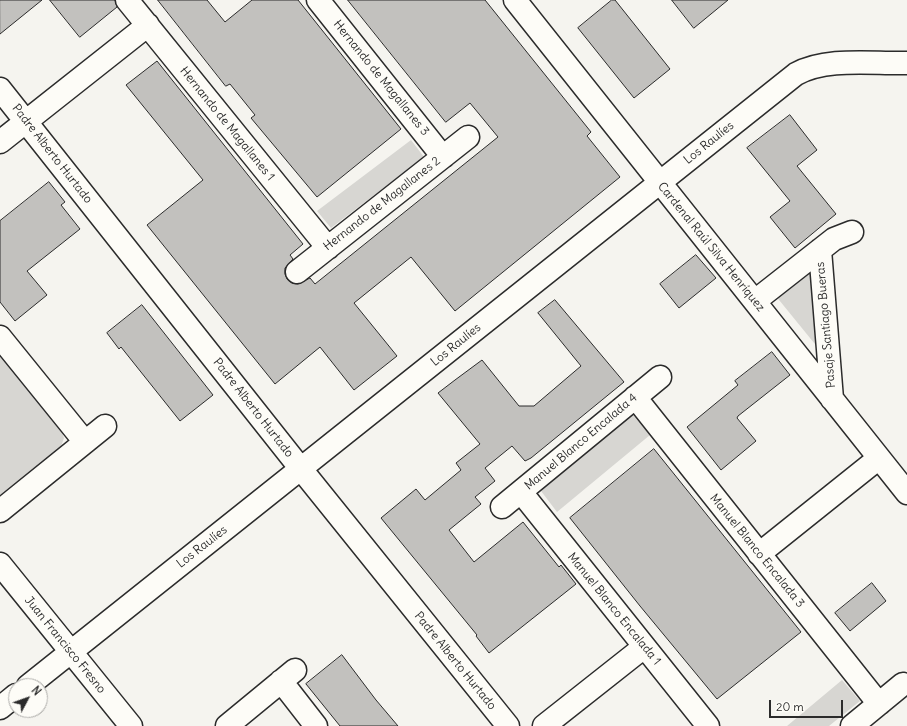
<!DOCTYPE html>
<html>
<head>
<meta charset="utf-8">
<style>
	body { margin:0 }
	#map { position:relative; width:907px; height:726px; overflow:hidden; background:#f5f4ef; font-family:Delius,sans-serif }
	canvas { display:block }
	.north { position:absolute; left:8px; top:678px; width:40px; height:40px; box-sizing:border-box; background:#fdfcf7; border:1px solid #a9a8a5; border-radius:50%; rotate:49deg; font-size:11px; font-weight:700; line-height:16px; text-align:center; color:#2b2b2b }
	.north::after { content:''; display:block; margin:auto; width:14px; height:18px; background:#2b2b2b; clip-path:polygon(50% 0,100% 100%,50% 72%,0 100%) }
	.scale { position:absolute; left:769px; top:700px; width:74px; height:18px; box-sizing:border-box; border:2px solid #2b2b2b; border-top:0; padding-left:5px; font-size:12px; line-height:14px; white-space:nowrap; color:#2b2b2b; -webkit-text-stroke:3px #fdfcf7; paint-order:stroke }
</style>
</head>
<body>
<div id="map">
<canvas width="907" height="726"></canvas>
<div class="north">N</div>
<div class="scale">20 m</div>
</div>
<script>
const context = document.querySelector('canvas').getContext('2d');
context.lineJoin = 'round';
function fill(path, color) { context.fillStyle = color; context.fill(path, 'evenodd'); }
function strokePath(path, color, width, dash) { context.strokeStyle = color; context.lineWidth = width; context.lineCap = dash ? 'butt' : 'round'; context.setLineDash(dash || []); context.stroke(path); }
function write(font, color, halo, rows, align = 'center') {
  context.font = font + ' Delius,sans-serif'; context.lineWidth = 4; context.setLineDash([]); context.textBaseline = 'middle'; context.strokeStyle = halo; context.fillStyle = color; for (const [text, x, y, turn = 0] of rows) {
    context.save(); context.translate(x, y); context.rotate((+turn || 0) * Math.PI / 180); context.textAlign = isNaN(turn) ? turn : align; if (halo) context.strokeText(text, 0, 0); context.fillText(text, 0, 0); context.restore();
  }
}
fill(new Path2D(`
	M411,140L424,157L331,228L317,211Z
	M806,271L814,276L823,354L775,295Z
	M0,356L7,357L59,423L64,438L59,452L0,500Z
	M632,414L650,435L557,512L541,491Z
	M842,680L860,701L829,726H787Z`), '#d7d6d2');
const building = new Path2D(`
	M0,0H42L0,34Z
	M50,0H115L117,7L80,37Z
	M158,0H207L225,22L252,0H298L401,129L317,197L251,118L255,115L230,84L226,86Z
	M348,0H485L591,132L587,136L620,177L455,311L411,257L354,303L397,356L354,390L320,347L275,384L147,225L203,180L126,85L157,61L303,244L290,255L293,259L285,268V274L287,279L292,283L298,284L310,278L315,284L498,137L470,103L446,122Z
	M612,0H615L670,69L634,98L578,28Z
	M672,0H728L694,28Z
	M790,115L817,150L797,166L836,214L795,248L770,217L790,201L747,148Z
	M49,182L65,202L61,205L80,229L27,271L47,295L15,321L0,302V221Z
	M696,255L716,278L679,308L660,284Z
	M555,300L624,382L531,458L525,461L512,446L485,468L495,481L475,497L481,504L449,530L474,562L523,522L559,567L561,565L576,584L489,653L476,636L477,635L381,518L416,489L425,500L461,470L456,463L480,444L438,393L455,380L482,360L519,406H534L581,366L538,313Z
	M142,305L213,395L180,421L121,347L119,349L107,333Z
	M772,352L790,375L738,416L737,418L756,441L721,470L687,427L738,385L735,381Z
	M654,449L801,632L717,699L640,606L570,518Z
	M872,583L886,601L850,631L835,613Z
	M342,655L376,700L398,726H340L306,684Z`);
fill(building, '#c2c1be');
strokePath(building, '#2b2b2b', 1);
const minor = new Path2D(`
	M127,0L328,248
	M318,0L443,157
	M515,0L907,493
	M0,89L301,469L508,726
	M0,142L148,25
	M820,250L832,399
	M297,272L468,137
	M755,301L834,239L852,232
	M0,337L85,442
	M635,397L879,704
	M521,492L708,726
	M502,507L660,377
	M0,511L105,426
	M759,554L879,458
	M0,564L131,726
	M281,681L316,726
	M28,686L796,74C827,57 872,64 907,63
	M0,708L16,695
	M227,726L295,670
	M544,726L644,647
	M852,726L903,684`);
strokePath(minor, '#2b2b2b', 25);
strokePath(minor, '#fdfcf7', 22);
write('12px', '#2b2b2b', '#fdfcf7', [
	["Hernando de Magallanes 3",381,78,51],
	["Hernando de Magallanes 1",227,124,51],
	["Los Raulíes",709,143,-39],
	["Padre Alberto Hurtado",52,154,52],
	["Hernando de Magallanes 2",382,204,-38],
	["Cardenal Raúl Silva Henríquez",711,247,51],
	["Pasaje Santiago Bueras",826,325,-95],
	["Los Raulíes",456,345,-39],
	["Padre Alberto Hurtado",253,408,52],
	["Manuel Blanco Encalada 4",581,442,-40],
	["Los Raulíes",202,547,-38],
	["Manuel Blanco Encalada 3",757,551,51],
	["Manuel Blanco Encalada 1",614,609,51],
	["Juan Francisco Fresno",65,645,51],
	["Padre Alberto Hurtado",455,661,51]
]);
</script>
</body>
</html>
